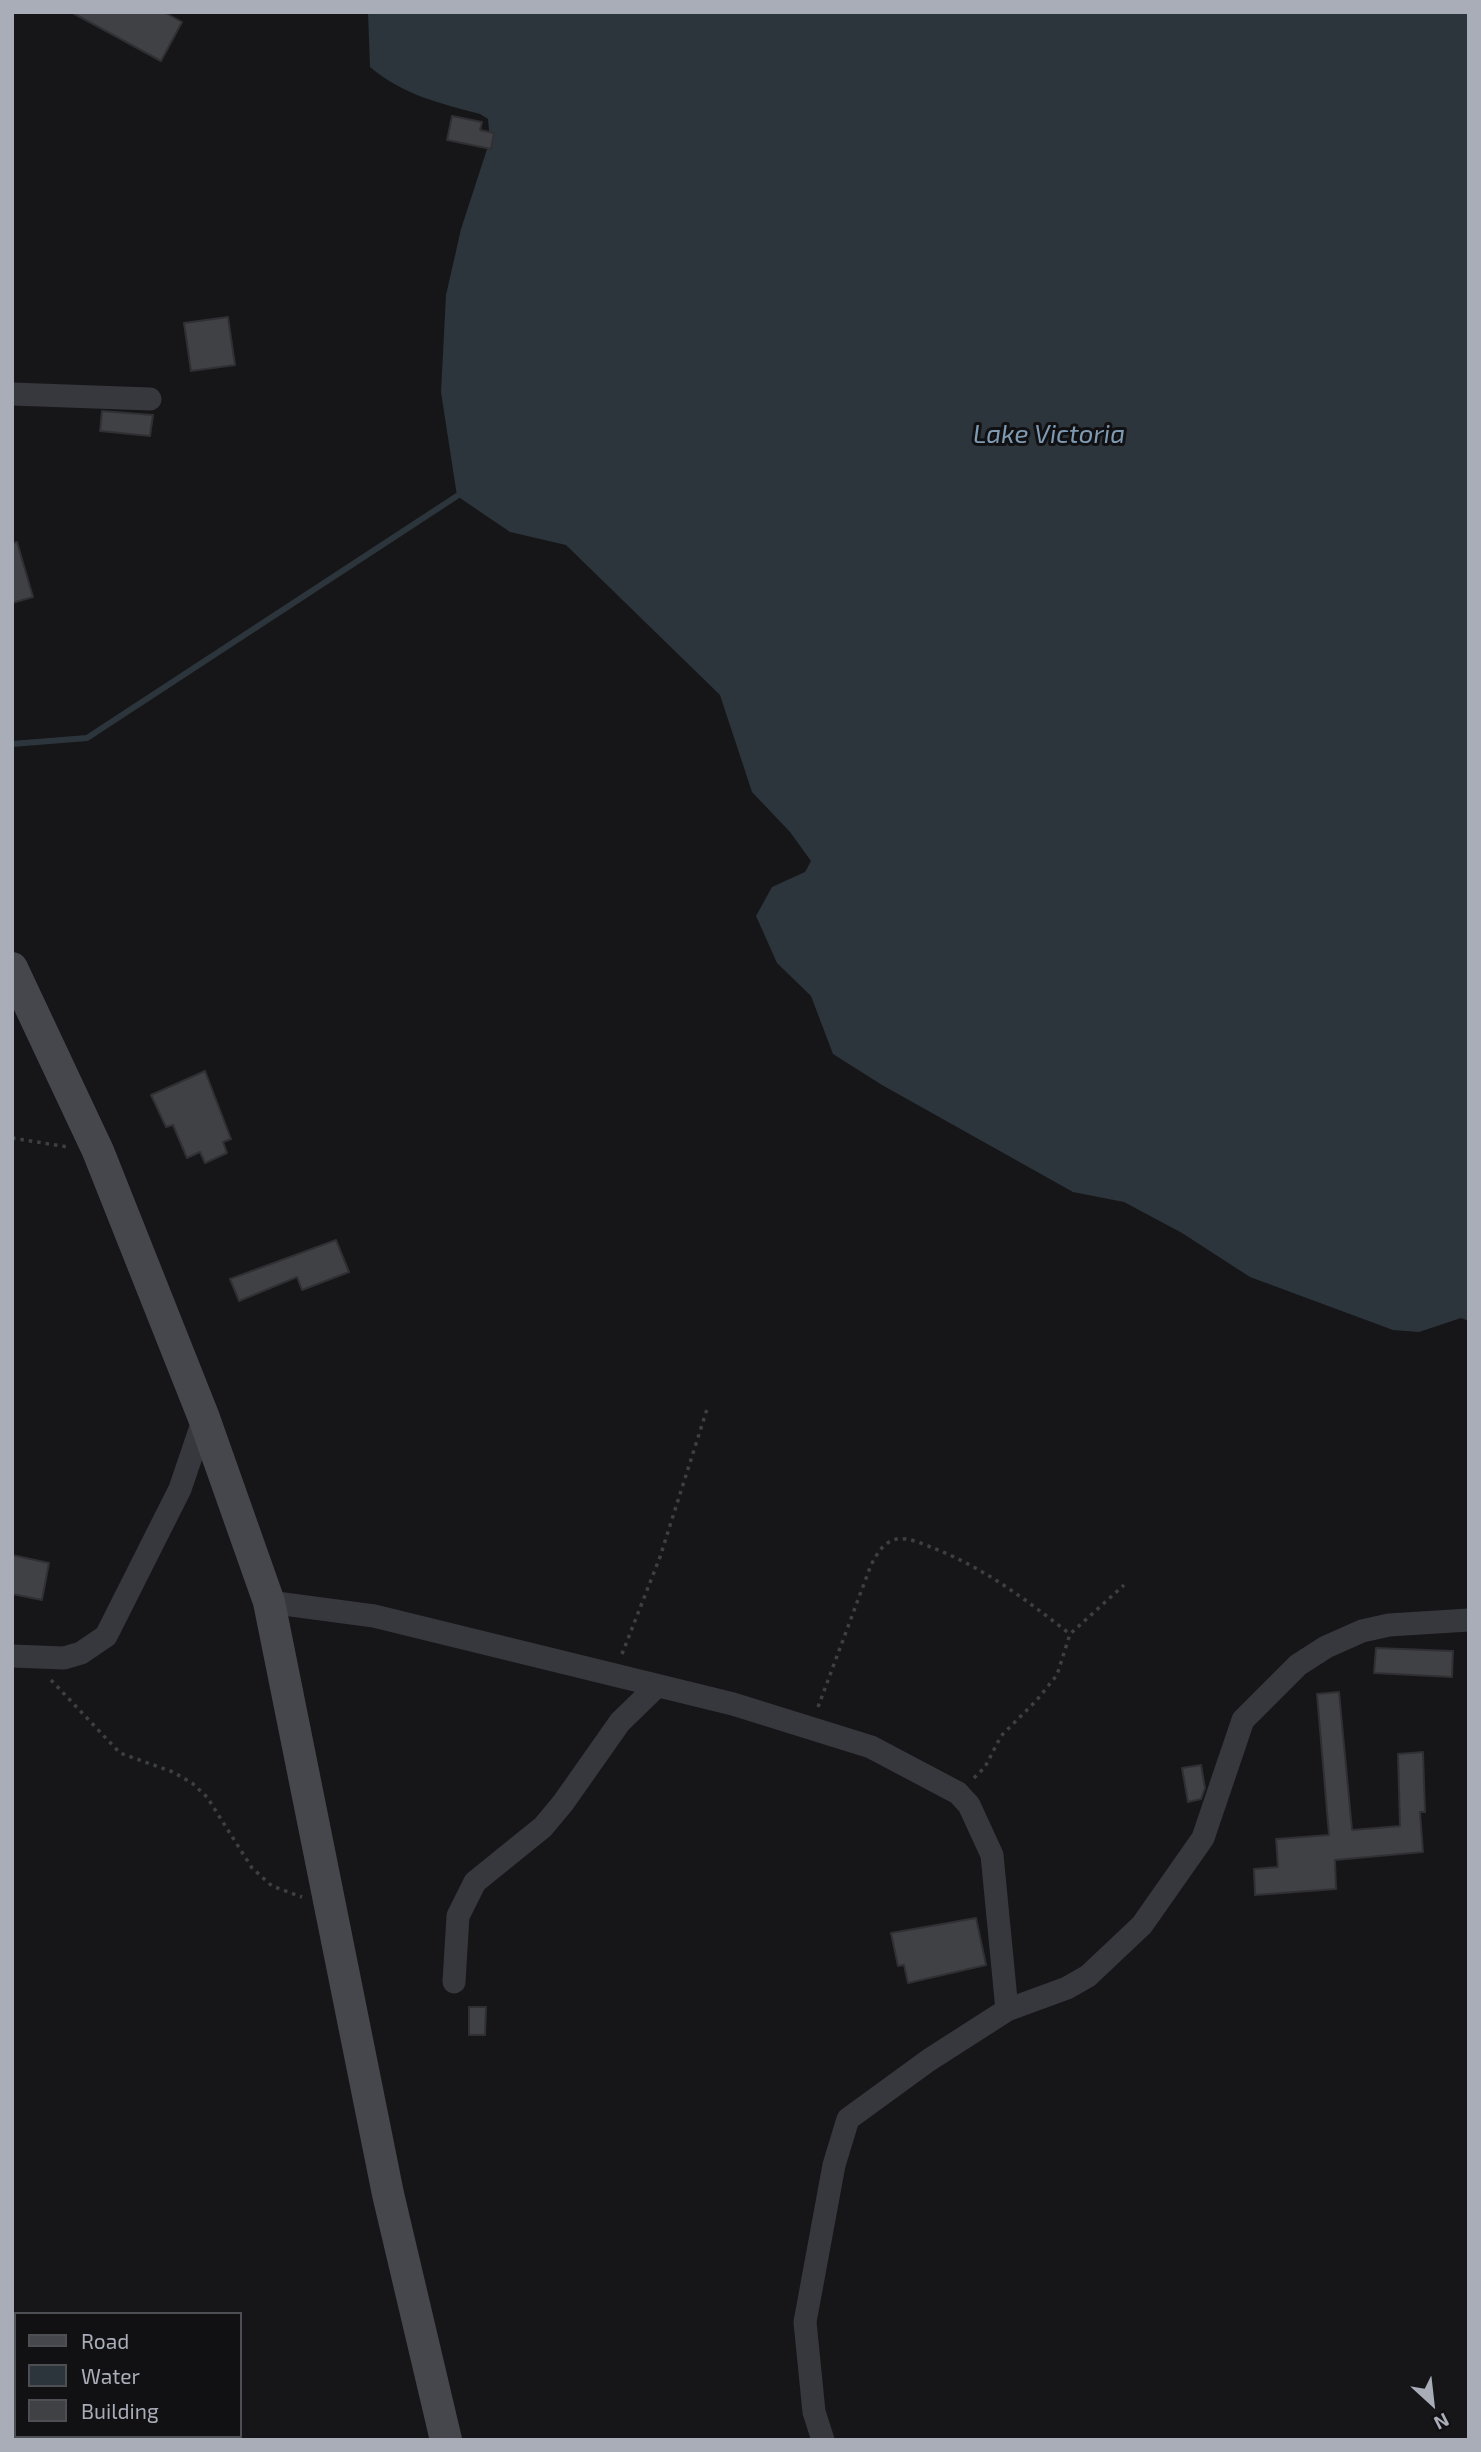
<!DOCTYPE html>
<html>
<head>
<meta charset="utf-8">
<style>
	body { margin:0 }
	#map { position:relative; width:1481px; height:2452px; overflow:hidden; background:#161618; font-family:"Exo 2",sans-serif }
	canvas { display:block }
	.frame { position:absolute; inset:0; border:14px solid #a8adb8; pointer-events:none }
	.legend { position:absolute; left:14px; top:2312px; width:228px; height:126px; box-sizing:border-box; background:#111113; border:2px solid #4d4f55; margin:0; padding:9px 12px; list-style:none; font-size:21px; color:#a8adb8 }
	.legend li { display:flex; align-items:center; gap:14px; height:35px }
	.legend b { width:35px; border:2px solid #4d4f55 }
	.north { position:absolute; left:1397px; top:2368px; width:70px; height:70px; -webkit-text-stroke:5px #111113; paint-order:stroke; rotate:153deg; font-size:19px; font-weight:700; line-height:28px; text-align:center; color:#a8adb8 }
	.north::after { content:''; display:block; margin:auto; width:24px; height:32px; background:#a8adb8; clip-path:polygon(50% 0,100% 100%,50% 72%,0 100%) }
</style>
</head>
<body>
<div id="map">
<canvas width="1481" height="2452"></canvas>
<div class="frame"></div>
<ul class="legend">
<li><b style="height:9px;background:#45474d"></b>Road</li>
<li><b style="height:19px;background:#2c353c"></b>Water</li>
<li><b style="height:19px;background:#404145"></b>Building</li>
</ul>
<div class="north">N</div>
</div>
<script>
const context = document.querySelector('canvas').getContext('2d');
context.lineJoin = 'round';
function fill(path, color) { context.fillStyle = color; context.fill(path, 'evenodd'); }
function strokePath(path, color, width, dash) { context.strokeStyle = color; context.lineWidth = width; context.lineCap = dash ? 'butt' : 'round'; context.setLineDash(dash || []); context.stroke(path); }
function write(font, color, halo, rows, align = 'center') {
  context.font = font + ' "Exo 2",sans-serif'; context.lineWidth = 6; context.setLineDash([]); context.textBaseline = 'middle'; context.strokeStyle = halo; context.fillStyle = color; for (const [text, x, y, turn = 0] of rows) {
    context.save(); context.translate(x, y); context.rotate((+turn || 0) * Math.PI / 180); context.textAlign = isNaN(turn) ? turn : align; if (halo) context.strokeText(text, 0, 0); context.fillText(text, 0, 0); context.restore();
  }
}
fill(new Path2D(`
	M368,12H1469V1321L1461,1318L1419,1332L1393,1330L1250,1277L1182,1233L1124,1202L1073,1192L882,1085L833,1054L811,996L777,963L756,916L772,887L805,872L811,861L790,832L752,792L720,695L566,545L510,532L457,496L441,392L446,295L461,229L490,140L488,119L480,114C439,103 403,95 370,67Z`), '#2c353c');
strokePath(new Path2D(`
	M12,744L87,738L457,496`), '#2c353c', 6);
const building = new Path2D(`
	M71,12H164L182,22L161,61Z
	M452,116L482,122L480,130L494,133L491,149L447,140Z
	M228,317L235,365L191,371L184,323Z
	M102,411L153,415L150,436L100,431Z
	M17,542L33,597L12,603V543Z
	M205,1071L231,1139L223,1142L227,1153L205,1163L200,1152L187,1158L173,1125L166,1127L151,1095Z
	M336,1240L349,1272L302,1290L297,1277L239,1301L230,1279Z
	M12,1555L49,1563L42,1600L12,1594Z
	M1376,1648L1453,1651L1452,1677L1374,1673Z
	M1339,1692L1352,1830L1400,1826L1398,1754L1423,1752L1425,1812H1420L1423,1852L1335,1860L1336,1889L1255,1895L1254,1869L1278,1867L1276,1839L1329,1835L1317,1694Z
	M1201,1765L1205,1788L1201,1799L1188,1802L1182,1768Z
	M976,1918L986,1965L908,1983L904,1965L898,1966L891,1933Z
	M469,2007H486L485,2035H469Z`);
fill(building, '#404145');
strokePath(building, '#303034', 2);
strokePath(new Path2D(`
	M12,1138L68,1147
	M622,1654L660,1557L708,1406
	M51,1680L120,1753L173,1772L192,1783L207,1797L252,1868L272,1886L302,1897
	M818,1707L871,1565C877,1554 883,1542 897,1539C908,1537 923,1544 933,1548C985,1568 1026,1600 1070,1634
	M974,1778L985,1767L1001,1736L1036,1701L1057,1675L1070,1634L1124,1585`), '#3d3f44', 3.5, [3.5, 5]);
strokePath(new Path2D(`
	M12,394L150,399
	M269,1602L374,1616L733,1704L871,1747L958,1793L969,1805L992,1855L1007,2010
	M12,1656L64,1658L81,1653L106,1636L180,1489L204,1418
	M454,1982L458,1916L475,1882L543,1827L563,1803L620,1722L656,1687
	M823,2440L814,2412L805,2322L834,2165L848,2119L929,2060L1007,2010L1067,1988L1088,1976L1142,1925L1203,1838L1243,1720L1298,1665L1326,1647L1362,1631L1389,1625L1469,1620`), '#37383d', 23);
strokePath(new Path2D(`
	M12,968L98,1151L204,1418L269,1602L388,2194L446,2440`), '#45474d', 32);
write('italic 26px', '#7f9bb3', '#111113', [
	["Lake Victoria",1049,434]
]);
</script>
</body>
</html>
